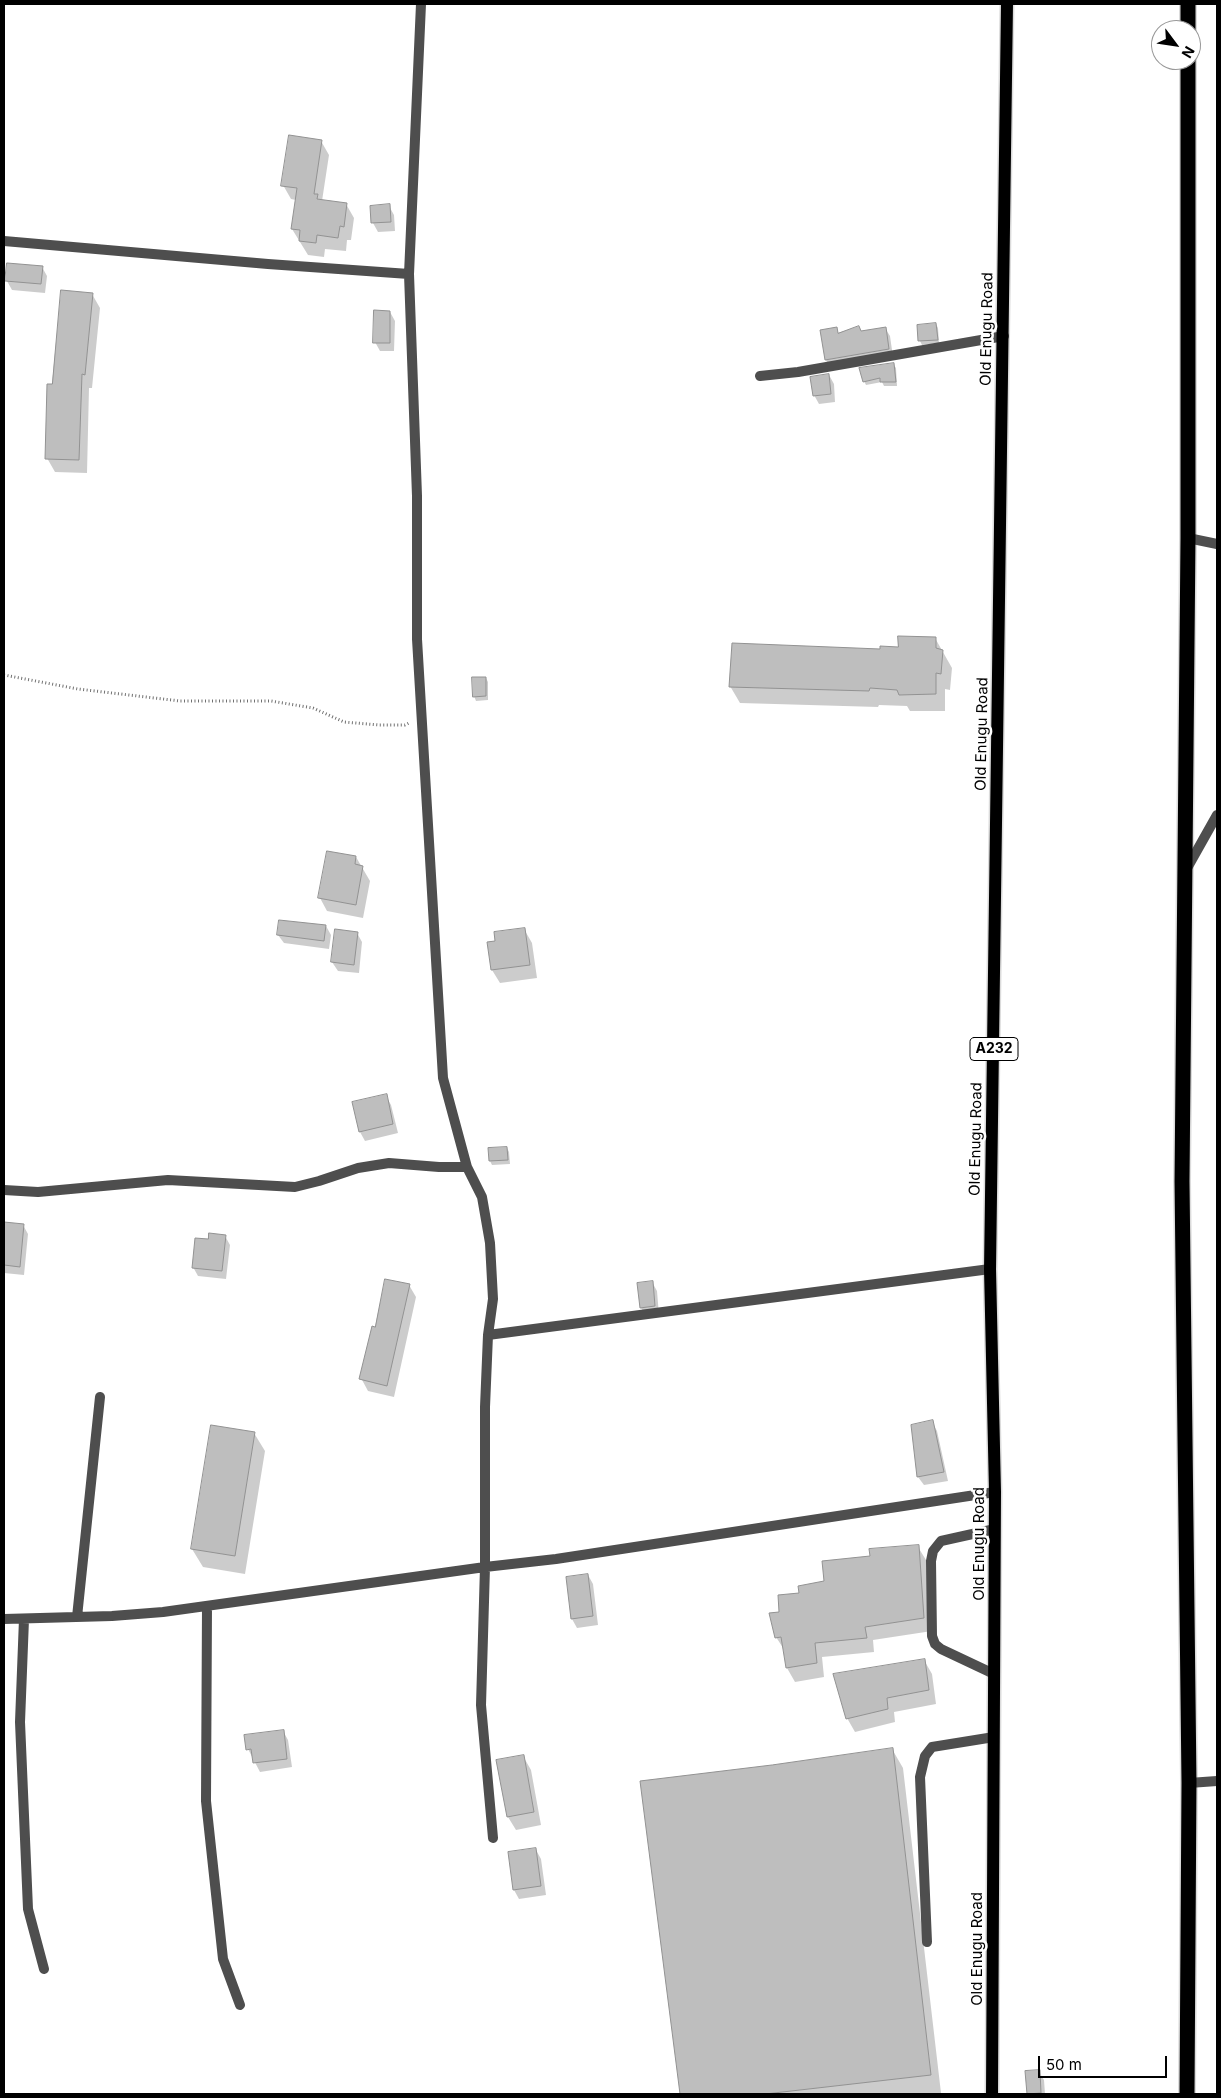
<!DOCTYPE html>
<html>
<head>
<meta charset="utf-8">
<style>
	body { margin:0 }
	#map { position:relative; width:1221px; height:2098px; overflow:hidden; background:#fff; font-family:Inter,sans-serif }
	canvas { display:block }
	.frame { position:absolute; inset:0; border:5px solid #000; pointer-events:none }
	.north { position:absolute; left:1151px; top:20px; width:50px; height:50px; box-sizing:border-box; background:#fff; border:1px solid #999; border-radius:50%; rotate:121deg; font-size:14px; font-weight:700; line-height:20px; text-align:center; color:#000 }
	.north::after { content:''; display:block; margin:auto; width:18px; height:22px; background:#000; clip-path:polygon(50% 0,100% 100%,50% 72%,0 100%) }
	.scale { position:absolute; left:1038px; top:2056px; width:129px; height:22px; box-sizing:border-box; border:2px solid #000; border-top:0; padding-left:6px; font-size:15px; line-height:18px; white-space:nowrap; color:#000; -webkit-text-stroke:4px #fff; paint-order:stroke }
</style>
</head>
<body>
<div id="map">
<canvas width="1221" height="2098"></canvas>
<div class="frame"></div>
<div class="north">N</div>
<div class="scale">50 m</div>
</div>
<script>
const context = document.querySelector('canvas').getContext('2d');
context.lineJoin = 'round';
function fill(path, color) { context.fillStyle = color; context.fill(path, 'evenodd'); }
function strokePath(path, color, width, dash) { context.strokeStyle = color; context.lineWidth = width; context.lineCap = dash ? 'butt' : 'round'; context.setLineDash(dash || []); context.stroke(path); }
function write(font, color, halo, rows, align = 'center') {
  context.font = font + ' Inter,sans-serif'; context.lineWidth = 5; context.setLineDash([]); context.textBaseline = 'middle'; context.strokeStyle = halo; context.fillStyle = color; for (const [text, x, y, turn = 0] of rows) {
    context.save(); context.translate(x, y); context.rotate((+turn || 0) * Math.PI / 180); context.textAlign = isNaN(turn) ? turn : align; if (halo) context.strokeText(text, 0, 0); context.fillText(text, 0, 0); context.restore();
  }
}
fill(new Path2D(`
	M321,141L329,155L322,201L346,204L354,218L351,240H347L346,251L325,249L324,257L308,255L292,229L296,200L291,199L283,185Z
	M389,206L394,215L395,231L378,232L373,223L372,207Z
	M42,267L47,276L45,293L12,290L7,281Z
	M92,294L100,308L92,388H89L87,473L55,472L47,458L53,385Z
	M390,312L395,321L394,351H380L375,342Z
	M936,324L938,328L939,343L922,345L920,341L919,326Z
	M885,328L890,336L893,357L830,368L826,360L821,331L836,329L839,334Z
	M893,364L896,368L897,386H884L882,382L866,385L864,381Z
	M829,375L834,384L835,402L819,404L814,395Z
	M935,638L952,668L950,690L945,689V711H910L907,706L879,705L878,707L740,703L730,686L881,650L899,648Z
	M486,678L488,682V700L476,701L474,696Z
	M356,857L370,881L363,918L327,911L320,898Z
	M326,926L331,935L329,949L284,943L278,935Z
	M524,929L532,943L537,978L500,983L492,970L497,942Z
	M357,933L362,942L359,973L338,971L332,962Z
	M386,1096L391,1105L398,1133L365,1141L360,1132L353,1103Z
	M507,1148L509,1152L510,1164L492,1165L490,1161Z
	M4,1223L23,1225L28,1234L24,1275L4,1273Z
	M225,1236L230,1245L226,1279L198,1276L193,1267Z
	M652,1282L657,1291L659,1315L646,1316L641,1308Z
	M409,1285L416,1297L394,1397L368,1391L361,1378L376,1328Z
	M932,1422L937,1431L948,1481L924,1485L918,1477Z
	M254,1433L265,1451L245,1574L203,1567L192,1549Z
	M918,1547L926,1560L932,1631L873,1640L874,1652L822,1657L824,1677L795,1682L787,1668L785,1651L776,1637L781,1613L800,1594L871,1557Z
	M588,1575L593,1584L598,1625L577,1628L572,1619Z
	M924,1660L932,1674L936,1704L894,1712L895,1722L855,1732L847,1718Z
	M283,1731L288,1740L292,1767L260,1772L248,1749Z
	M892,1749L903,1768L941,2093L681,2094L676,2046Z
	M523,1756L531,1770L541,1825L516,1830L508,1817Z
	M536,1850L541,1859L546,1895L519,1899L514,1890Z
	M1039,2072L1044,2080L1045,2094H1028Z`), '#0003');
const building = new Path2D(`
	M289,135L322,140L314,194H318L317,199L347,203L344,227L340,226L338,238L317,235L316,243L299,241L300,230L291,229L297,188L281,186Z
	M390,204L391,222L371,223L370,206Z
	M7,263L43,266L41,284L5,281Z
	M61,290L93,293L85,375L82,374L79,460L45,459L47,384H52Z
	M374,310L390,311V343H373Z
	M936,323L938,340L918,341L917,325Z
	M859,326L861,331L886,327L889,349L825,360L820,330L837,327L838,333Z
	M894,363L896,382H880V378L863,382L859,368Z
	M829,374L831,394L813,396L810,377Z
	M898,636L936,637V648L943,650L941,674L936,673V694L899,695L897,690L870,688L869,691L729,687L732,643L880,649V646L898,647Z
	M472,677H486V696L473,697Z
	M327,851L356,856L355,864L363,866L356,905L318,898Z
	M279,920L326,925L324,941L277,935Z
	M525,928L530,965L491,970L487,942L495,941L494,932Z
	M335,929L358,932L354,965L331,962Z
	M387,1094L393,1124L359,1132L352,1102Z
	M507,1147L508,1160L489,1161L488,1148Z
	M4,1222L24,1224L20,1267L4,1265Z
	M209,1233L226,1235L222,1271L192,1268L195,1238L208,1239Z
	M385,1279L410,1284L387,1386L359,1379L372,1326L375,1327Z
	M653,1281L655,1306L640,1308L637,1283Z
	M933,1420L944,1472L917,1477L911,1425Z
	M211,1425L255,1432L235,1556L191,1549Z
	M919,1545L924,1618L865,1627L867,1638L815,1643L817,1663L786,1668L781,1637L775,1638L769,1613L779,1612L778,1595L799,1593L798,1586L824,1581L822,1561L870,1556L869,1549Z
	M588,1574L593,1616L571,1619L566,1577Z
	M925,1659L929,1690L887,1698L888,1709L846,1719L833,1674Z
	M284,1730L287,1759L253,1763L251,1749L246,1750L244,1735Z
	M893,1748L931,2075L765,2094H680L640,1781L772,1765Z
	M524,1755L534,1812L507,1817L496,1760Z
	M536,1848L541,1886L513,1890L508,1852Z
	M1040,2070L1041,2093L1027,2094L1025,2071Z`);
fill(building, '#bebebe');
strokePath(building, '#929292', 1);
const primary = new Path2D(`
	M992,2094L995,1492L990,1269L1007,4`);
const highway = new Path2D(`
	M1188,30V4
	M1187,2094L1189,1783L1182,1181L1188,538V60`);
strokePath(primary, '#dbdbdb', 15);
strokePath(highway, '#dbdbdb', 18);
strokePath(new Path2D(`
	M4,675L78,689L180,701H271L313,708L344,722L379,725H405L409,723`), '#707070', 3, [1, 2.5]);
strokePath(new Path2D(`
	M994,1674L941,1649L935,1644L932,1636L931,1561L933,1551L941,1541L995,1529
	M927,1942L920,1777L925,1756L932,1747L994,1737`), '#4e4e4e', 10);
strokePath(new Path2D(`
	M421,4L409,274L417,496V639L443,1078L467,1167L482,1197L490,1243L493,1299L488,1335L485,1407V1567L481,1705L493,1838
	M4,241L268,264L409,274
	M760,376L798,372L1004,336
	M1188,538L1217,544
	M1186,870L1217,815
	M4,1190L38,1192L168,1180L295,1187L319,1181L358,1168L389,1163L439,1167H467
	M488,1335L990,1269
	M207,1606L206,1801L223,1959L240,2005
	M77,1617L100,1397
	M4,1619L112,1616L163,1612L485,1567L556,1559L995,1492
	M24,1619L20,1722L28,1909L44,1969
	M1189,1783L1217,1781`), '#4e4e4e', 10);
strokePath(primary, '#000', 12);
strokePath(highway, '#000', 15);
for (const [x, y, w] of [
	[994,1049,48]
]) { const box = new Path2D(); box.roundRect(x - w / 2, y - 11.5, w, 23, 4); context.fillStyle = '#fff'; context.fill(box); strokePath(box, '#000', 1); }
write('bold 14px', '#000', null, [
	["A232",994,1049]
]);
write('15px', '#000', '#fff', [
	["Old Enugu Road",987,329,-89],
	["Old Enugu Road",982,734,-89],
	["Old Enugu Road",976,1139,-89],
	["Old Enugu Road",979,1544,-90],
	["Old Enugu Road",977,1949,-90]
]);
</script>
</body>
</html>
